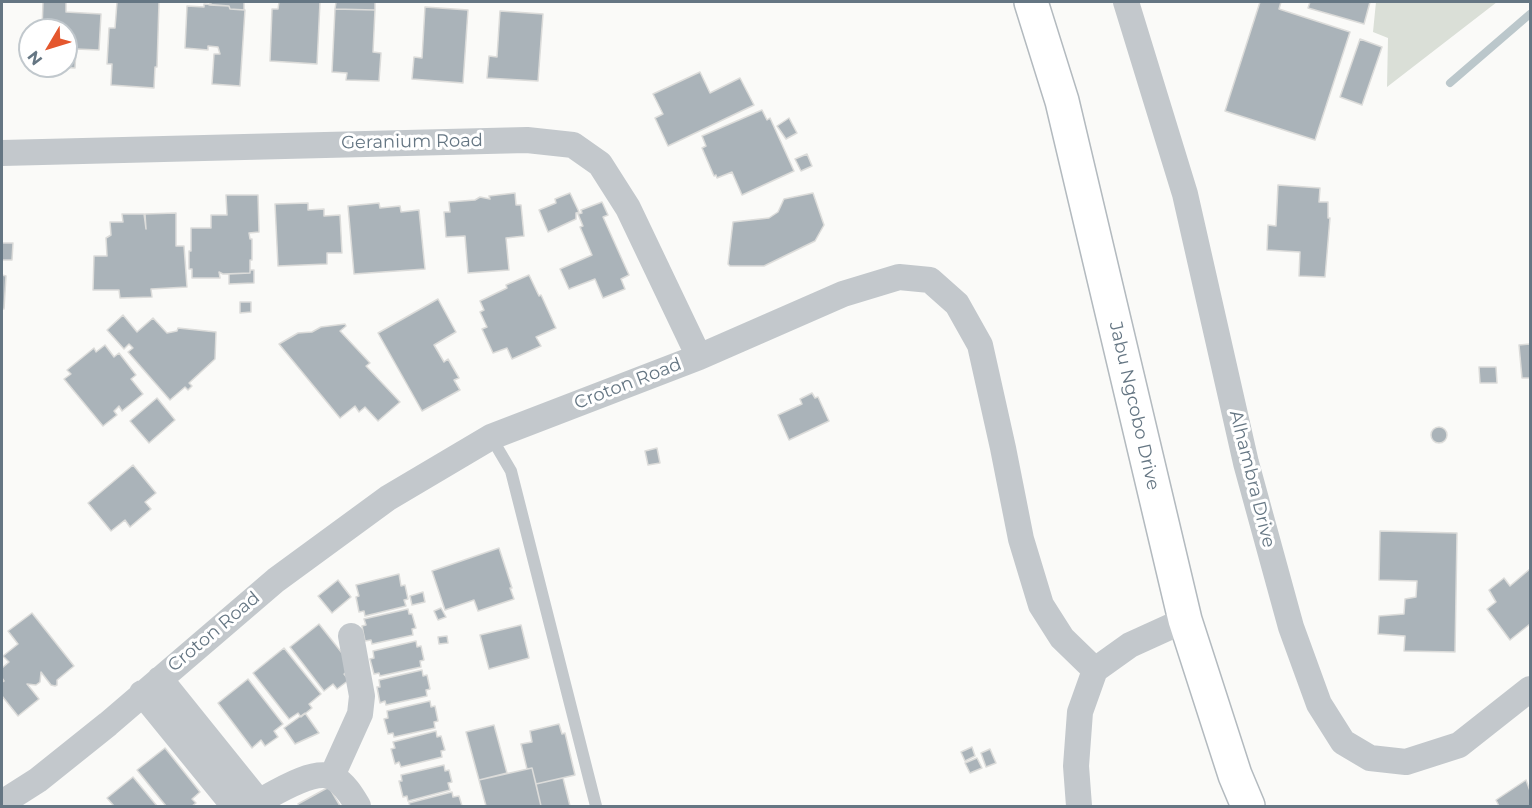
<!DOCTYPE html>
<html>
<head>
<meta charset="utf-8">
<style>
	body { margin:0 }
	#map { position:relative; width:1532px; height:808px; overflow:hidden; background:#fafaf8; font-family:Montserrat,sans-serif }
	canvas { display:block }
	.frame { position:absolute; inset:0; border:3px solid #657683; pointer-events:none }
	.north { position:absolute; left:18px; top:18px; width:60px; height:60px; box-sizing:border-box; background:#fff; border:2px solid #c1c8cd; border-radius:50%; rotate:232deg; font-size:16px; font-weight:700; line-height:24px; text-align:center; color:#657683 }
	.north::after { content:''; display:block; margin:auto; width:21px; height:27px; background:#e4572e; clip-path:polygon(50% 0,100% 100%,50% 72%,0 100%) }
</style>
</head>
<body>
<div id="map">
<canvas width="1532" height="808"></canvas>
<div class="frame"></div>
<div class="north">N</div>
</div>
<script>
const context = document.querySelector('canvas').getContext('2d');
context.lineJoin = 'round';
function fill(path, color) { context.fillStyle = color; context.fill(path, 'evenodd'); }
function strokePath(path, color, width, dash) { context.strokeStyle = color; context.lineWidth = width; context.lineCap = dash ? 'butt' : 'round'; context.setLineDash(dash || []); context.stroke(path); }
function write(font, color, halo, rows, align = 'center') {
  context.font = font + ' Montserrat,sans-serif'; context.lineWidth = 6; context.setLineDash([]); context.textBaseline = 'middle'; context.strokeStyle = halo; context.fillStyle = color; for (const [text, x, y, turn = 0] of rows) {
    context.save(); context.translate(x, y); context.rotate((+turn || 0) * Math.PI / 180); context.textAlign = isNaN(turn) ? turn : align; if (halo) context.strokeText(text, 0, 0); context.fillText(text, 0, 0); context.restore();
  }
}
fill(new Path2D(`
	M1376,2H1497L1387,87L1388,38L1373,32Z`), '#dadfd7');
strokePath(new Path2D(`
	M1450,83L1530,14`), '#bbc7cb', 8);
const building = new Path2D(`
	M43,2H66V12L101,14L99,50L76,49L75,68L31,66H66V30H42Z
	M117,2H159L157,67H155L154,88L111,85L112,64H107L109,28H115Z
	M212,2H244V10L230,9L229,6L209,5Z
	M279,2H320L317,64L270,61L272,9H278Z
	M336,2H375V10L335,9Z
	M1260,2H1281L1279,9L1350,32L1315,140L1225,111Z
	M1310,2H1370L1364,24L1308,8Z
	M204,4L229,6L230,9L245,10L240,86L212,84L214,54H220L218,47L208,46V50L185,48L187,6L204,7Z
	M425,7L468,10L463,83L412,79L414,57L422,58Z
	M335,9L375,10L373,52L381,53L379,81L346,80L347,73L332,72Z
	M500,11L543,14L538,81L487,78L489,56L497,57Z
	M1360,39L1382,47L1362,105L1340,97Z
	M700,72L710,93L740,78L754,105L668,146L655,118L663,114L653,94Z
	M762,110L767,120L770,118L794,171L742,195L732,172L717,178L716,175L714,176L702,148L706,146L702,136Z
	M789,118L797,133L786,139L777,126Z
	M807,154L812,166L801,171L795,159Z
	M1278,185L1320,188L1319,202H1328V218H1330L1325,277L1299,276L1300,252L1267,250L1268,225L1276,226Z
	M515,193L516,205H521L524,236L506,238L509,270L468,273L465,236L446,237L444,212H450L449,202L475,200L480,197L490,199L489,196Z
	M570,193L579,212L576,213V219L548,232L539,210L556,203L555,199Z
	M813,193L824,225L815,241L764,266H730L728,264L733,222L769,218L778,212L784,199Z
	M226,195H258L259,232L249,233L250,239H252V260H250V273L223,274L219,272L220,278H192V269H189V251H191V228H211V215H227Z
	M602,202L608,215L603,217L629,275L621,279L625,289L603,298L595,279L569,289L560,269L592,255L580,227L583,226L578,214L582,213L581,210Z
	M308,203V210L324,209V216L340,215L342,253H327V264L278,266L275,204Z
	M379,203L380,208L400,206L401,212L419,210L425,269L354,274L348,206Z
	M176,213V246H184L187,287L151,289L152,297L120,298L119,290H93L94,256H107L106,238L111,235L110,222H123L122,214H144L146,229L145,214Z
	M2,243H13L12,260H2Z
	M250,270H254V283L229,284V274L250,273Z
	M2,275L6,276L4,309H2Z
	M529,275L539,296L541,295L556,328L536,337L541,346L512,359L507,348L493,353L482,329L487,327L480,312L484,310L480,301L507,288L506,285Z
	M438,299L456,332L434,345L444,362L448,359L459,378L454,380L460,390L422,411L378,333Z
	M240,302H251V312L240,313Z
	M123,315L137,332L153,318L167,333L177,331L178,328L216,332L215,359L189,383L192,386L188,390L185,387L170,400L128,352L133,348L129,344L124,349L107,330Z
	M345,324L346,326L340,331L370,363L366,366L400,402L378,421L365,407L359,412L355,406L340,418L279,344L298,333L312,332L321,327Z
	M1530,344V378H1522L1519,345Z
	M105,345L114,357L119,353L136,375L131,379L143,394L122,411L119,406L114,411L117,415L103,426L64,379L71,374L67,370L94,348L96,352Z
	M1479,367H1496L1497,383H1480Z
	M812,393L815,398L818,397L829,421L789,440L778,415L802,404L800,399Z
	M157,398L175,420L149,443L130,421Z
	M1431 435a8 8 0 1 1 16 0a8 8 0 1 1-16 0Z
	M657,448L660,463L648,465L645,451Z
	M133,465L156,493L145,502L151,509L130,527L125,520L111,531L88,503Z
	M1380,531L1457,533L1455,652L1404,651L1405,636L1378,634L1379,616L1404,614L1405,599L1416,597L1417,581L1379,580Z
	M499,548L512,588H510L514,599L478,611L474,600L445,610L432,571Z
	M1530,569V624L1510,640L1487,609L1496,602L1489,590L1504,578L1510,586Z
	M399,574L401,586L405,585L408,599L404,600L406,606L365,616L364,611L359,612L356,597L359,596L356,585Z
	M338,580L351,597L332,613L318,596Z
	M423,592L425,602L412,605L410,596Z
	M441,608L446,617L438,620L434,611Z
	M408,609L409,614H412L416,628L412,629L413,635L372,644L371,640L365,641L362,626L366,625L364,619Z
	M32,613L74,666L57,680V685L55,686L51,685L41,672L40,682L36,685L27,684L39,699L18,716L2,696V682L4,681L2,678V668L9,662L3,656L18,644L8,631Z
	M319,624L353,667L344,674L349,680L337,689L333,684L324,691L290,647Z
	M521,625L529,658L489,669L480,635Z
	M447,636L448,643L439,644L438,637Z
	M416,641L417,647L421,646L424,660L420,661L421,667L380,676L379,673L374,674L370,659L374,658L373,651Z
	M284,648L321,694L309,704L312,708L301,717L298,713L289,719L253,673Z
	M422,670L423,676L427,675L430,689L426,690L427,696L386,705L385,701L380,703L377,687H380L379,680Z
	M248,679L283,724L274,731L278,737L265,746L261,740L252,748L218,703Z
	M430,701L431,707L435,706L438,721L434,722L435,728L394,737L393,733L388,734L384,719L388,718L387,711Z
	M305,713L319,733L295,744L284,728Z
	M559,724L562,734L565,733L575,775L536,784L532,768L527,769L521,744L532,742L530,731Z
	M494,725L507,773L479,780L466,732Z
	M436,731L437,737L441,736L445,750L441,751L442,757L401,767L399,762L395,764L391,749L395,748L393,742Z
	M972,747L975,756L965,761L961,752Z
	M165,748L200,792L192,799L196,803L192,806H166L137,770Z
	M990,749L996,763L986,767L981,753Z
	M977,758L982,768L970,773L965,763Z
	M444,765L445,771L449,770L452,782L448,783L450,790L408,801L407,796L403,797L399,781H402L401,775Z
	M532,768L541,806H486L479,780Z
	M133,777L157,806H114L107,798Z
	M563,778L570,806H541L536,784Z
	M1526,780L1530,791V806H1499L1496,800Z
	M329,787L340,806H299L298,804Z
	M452,792L453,797L459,796L462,806H410L409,803Z`);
fill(building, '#aab3b9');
strokePath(building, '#dcdcda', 1.5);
const secondary = new Path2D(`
	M1031,2L1062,101L1185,620L1235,775L1248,806`);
strokePath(secondary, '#b3babf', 36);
strokePath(new Path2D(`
	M491,437L511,471L596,806`), '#c3c8cc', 12);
strokePath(new Path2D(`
	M1126,2L1185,194L1246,463L1291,627L1319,704L1343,742L1370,758L1406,762L1459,745L1530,689
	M2,153L527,140L573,145L600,164L628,208L699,357
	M160,679L259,802
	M142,693L234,806
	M332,776L360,714L362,696L351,636
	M2,803L38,780L108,724L276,580L388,498L491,437L699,357L843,294L899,277L930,280L957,304L980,345L1003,448L1021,539L1041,605L1062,638L1095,670
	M251,806C269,797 314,766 334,778C345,784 352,796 358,806
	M1079,806L1076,766L1080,712L1095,670L1130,645L1185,620`), '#c3c8cc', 26);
strokePath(secondary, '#fff', 33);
write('18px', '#657683', '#fff', [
	["Geranium Road",412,142,-1],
	["Croton Road",628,384,-21],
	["Jabu Ngcobo Drive",1134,406,77],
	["Alhambra Drive",1252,479,76],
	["Croton Road",214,632,-40]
]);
</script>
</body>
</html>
